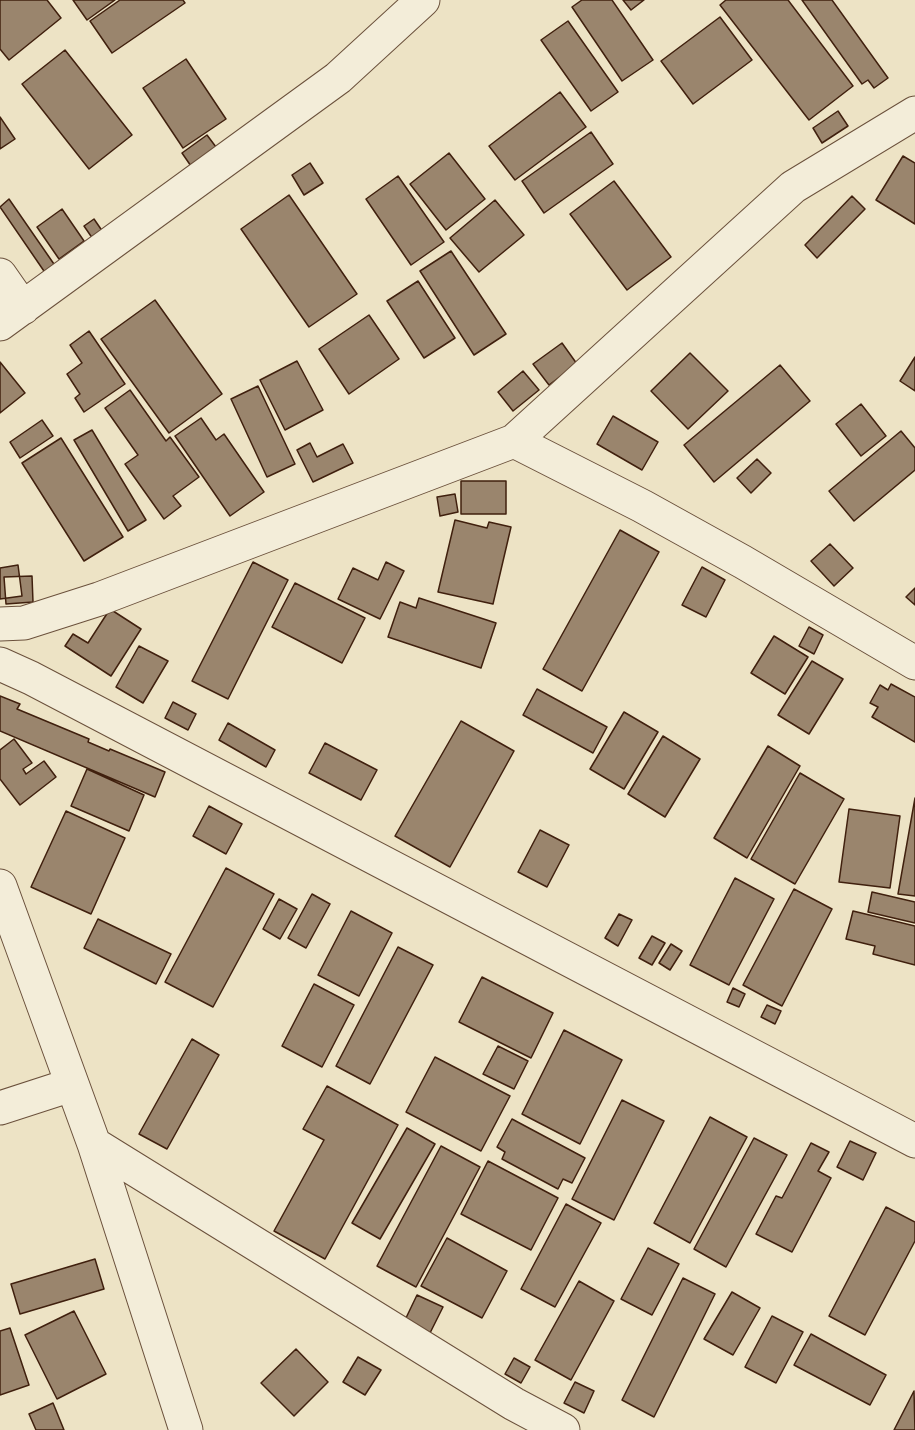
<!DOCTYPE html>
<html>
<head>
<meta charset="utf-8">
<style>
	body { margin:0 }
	canvas { display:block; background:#ede3c5 }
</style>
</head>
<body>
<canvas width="915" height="1430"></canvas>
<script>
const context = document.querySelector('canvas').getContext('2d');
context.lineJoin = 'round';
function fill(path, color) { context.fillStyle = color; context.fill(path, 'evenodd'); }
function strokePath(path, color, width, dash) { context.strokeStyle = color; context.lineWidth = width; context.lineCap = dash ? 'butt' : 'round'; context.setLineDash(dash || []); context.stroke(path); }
const building = new Path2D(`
	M0,0H47L61,18L9,60L0,49Z
	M73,0H115L87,20Z
	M120,0H183L185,3L112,53L90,21Z
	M582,0H612L653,60L622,81L572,7Z
	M623,0H644L631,10Z
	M726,0H788L853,86L809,120L720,5Z
	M802,0H832L888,78L874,88L868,80L862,84Z
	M720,17L752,60L693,104L661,61Z
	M568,21L618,92L591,111L541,40Z
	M65,50L132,135L89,169L22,84Z
	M186,59L226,119L183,148L143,88Z
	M560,92L586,127L515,180L489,146Z
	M838,111L848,126L822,143L813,128Z
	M0,117L15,139L0,149Z
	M591,132L613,164L544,213L522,181Z
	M207,135L219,151L193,169L182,153Z
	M449,153L485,199L446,230L410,184Z
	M903,156L915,163V224L876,200Z
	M310,163L323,183L304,195L292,175Z
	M398,176L444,242L411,265L366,199Z
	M614,181L671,257L627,290L570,214Z
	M289,195L357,294L309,327L241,229Z
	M852,196L865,209L817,258L805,245Z
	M9,199L56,267L46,274L0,207Z
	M495,200L524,235L479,272L450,238Z
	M62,209L84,241L59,259L37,227Z
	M94,219L105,235L95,242L84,226Z
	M451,251L506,334L474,355L420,271Z
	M418,281L455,338L424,358L387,301Z
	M155,300L222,394L169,433L101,339Z
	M369,315L399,359L349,394L319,349Z
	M89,331L125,384L84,412L75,398L80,394L67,374L82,363L70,345Z
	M562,343L577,364L549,385L533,364Z
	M690,353L728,391L688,429L651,391Z
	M915,357V391L900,381Z
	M297,361L323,410L285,430L260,380Z
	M0,362L25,393L0,413Z
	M780,365L810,401L714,482L684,445Z
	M523,371L539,390L513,411L498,392Z
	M258,386L295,464L267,477L231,399Z
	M130,390L166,441L170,437L199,477L173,496L181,506L164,519L125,464L138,455L105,408Z
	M861,404L886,436L861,456L836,424Z
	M613,416L658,442L642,470L597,444Z
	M201,418L216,440L224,434L264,492L230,516L175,436Z
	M42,420L53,436L20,458L10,442Z
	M92,430L146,520L128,531L74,440Z
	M901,431L915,448V470L854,521L829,491Z
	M61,438L123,537L84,561L22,463Z
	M310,443L317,457L343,444L353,463L313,482L297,450Z
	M757,459L771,473L751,493L737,478Z
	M461,481H506V514H461Z
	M455,494L458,512L440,516L437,497Z
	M455,520L487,528L489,522L511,527L493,604L438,592Z
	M620,530L659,552L582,691L543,669Z
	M830,544L853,568L834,586L811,561Z
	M253,562L288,580L228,699L192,681Z
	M386,562L404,571L380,619L338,599L353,568L378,580Z
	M18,565L22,596L0,599V568Z
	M702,567L725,580L706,617L682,605Z
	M32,576L33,602L6,604L4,577Z
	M295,583L365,618L342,663L272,627Z
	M915,588V605L906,597Z
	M419,598L496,623L481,668L388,637L400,602L416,608Z
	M110,609L141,629L111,676L65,646L73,634L88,643Z
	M809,627L823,635L814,654L799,646Z
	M774,636L808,657L785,694L751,673Z
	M139,646L168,661L143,703L116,687Z
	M812,661L843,679L809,734L778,715Z
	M891,684L915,697V742L872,717L878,707L870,703L880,685L888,690Z
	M537,689L607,727L593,753L523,715Z
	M0,696L20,704L17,709L89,739L88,742L109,751L110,749L165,772L155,797L0,731Z
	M173,702L196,714L188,730L165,718Z
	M624,712L658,732L624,789L590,769Z
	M461,721L514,751L450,867L395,836Z
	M228,723L275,750L266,767L219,740Z
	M663,736L700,759L665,817L628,794Z
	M14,739L32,763L23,769L26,774L44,761L56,777L20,805L0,779V750Z
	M325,743L377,770L361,800L309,773Z
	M768,746L800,766L747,858L714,838Z
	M87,769L144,795L129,831L71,806Z
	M800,773L844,799L795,884L751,859Z
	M915,798V896L898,894Z
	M209,806L242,824L226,854L193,836Z
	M849,809L900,816L890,888L839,882Z
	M66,811L125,838L91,914L31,887Z
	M540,830L569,845L547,887L518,872Z
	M226,868L274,894L213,1007L165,982Z
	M735,878L774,899L729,985L690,965Z
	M794,889L832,909L782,1006L743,985Z
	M872,892L915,902V923L868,912Z
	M312,894L330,904L306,948L288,938Z
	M279,899L297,909L280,939L263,929Z
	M351,911L392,933L359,996L318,975Z
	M853,911L915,926V965L873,954L875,946L846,939Z
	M619,914L632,920L618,946L605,938Z
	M98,919L171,954L156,984L84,948Z
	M652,936L665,943L652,965L639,958Z
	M671,944L682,951L670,970L659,963Z
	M398,947L433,965L370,1084L336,1066Z
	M482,977L553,1013L531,1058L459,1022Z
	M314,984L354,1005L322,1067L282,1046Z
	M733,988L745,994L739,1007L727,1002Z
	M767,1005L781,1011L775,1024L761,1017Z
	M564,1030L622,1060L580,1144L522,1114Z
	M192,1039L219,1055L167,1149L139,1134Z
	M498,1046L528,1061L514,1089L483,1074Z
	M435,1057L510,1096L481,1151L406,1112Z
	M327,1086L398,1125L325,1259L274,1231L324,1140L303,1129Z
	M622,1100L664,1121L614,1220L572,1199Z
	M710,1117L747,1137L690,1243L654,1223Z
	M512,1119L585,1158L572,1183L563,1179L558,1189L502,1159L505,1152L497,1147Z
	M407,1128L435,1144L380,1239L352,1223Z
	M754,1138L787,1155L726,1267L694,1249Z
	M850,1141L876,1153L863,1180L837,1167Z
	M811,1143L829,1152L818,1171L831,1178L792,1252L756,1234L776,1196L782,1198Z
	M441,1146L480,1167L416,1287L377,1266Z
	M488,1161L558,1198L531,1250L461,1214Z
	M566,1204L601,1223L555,1307L521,1289Z
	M886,1207L915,1222V1241L865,1335L829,1316Z
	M447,1238L507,1271L482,1318L421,1286Z
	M648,1248L679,1264L652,1315L621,1299Z
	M95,1259L104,1289L20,1314L11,1284Z
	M683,1278L715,1294L654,1417L622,1400Z
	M579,1281L614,1301L571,1380L535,1360Z
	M732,1292L760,1308L733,1355L704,1339Z
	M417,1295L443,1307L430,1333L405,1320Z
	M74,1311L106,1374L57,1399L25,1335Z
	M772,1316L803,1332L776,1383L745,1367Z
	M10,1328L29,1385L0,1395V1331Z
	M811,1334L886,1375L870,1405L794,1365Z
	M296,1349L328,1382L294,1416L261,1383Z
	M358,1357L381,1370L365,1395L343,1382Z
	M514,1358L530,1367L521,1383L505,1374Z
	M575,1382L594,1391L584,1413L564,1403Z
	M914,1391L915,1430H894Z
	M53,1403L64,1430H36L29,1414Z`);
fill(building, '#9a856d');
strokePath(building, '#40200e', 1.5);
const minor = new Path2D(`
	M0,275L23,308
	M0,324L338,78L423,0
	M514,441L642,506L743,562L915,663
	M0,624L24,623L99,599L514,441L793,187L915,113
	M0,664L31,678L915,1141
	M0,886L94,1144L186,1430
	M0,1108L71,1085
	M94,1144L514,1404L563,1430`);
strokePath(minor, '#6b513c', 35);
strokePath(minor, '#f3edd9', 33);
</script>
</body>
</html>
